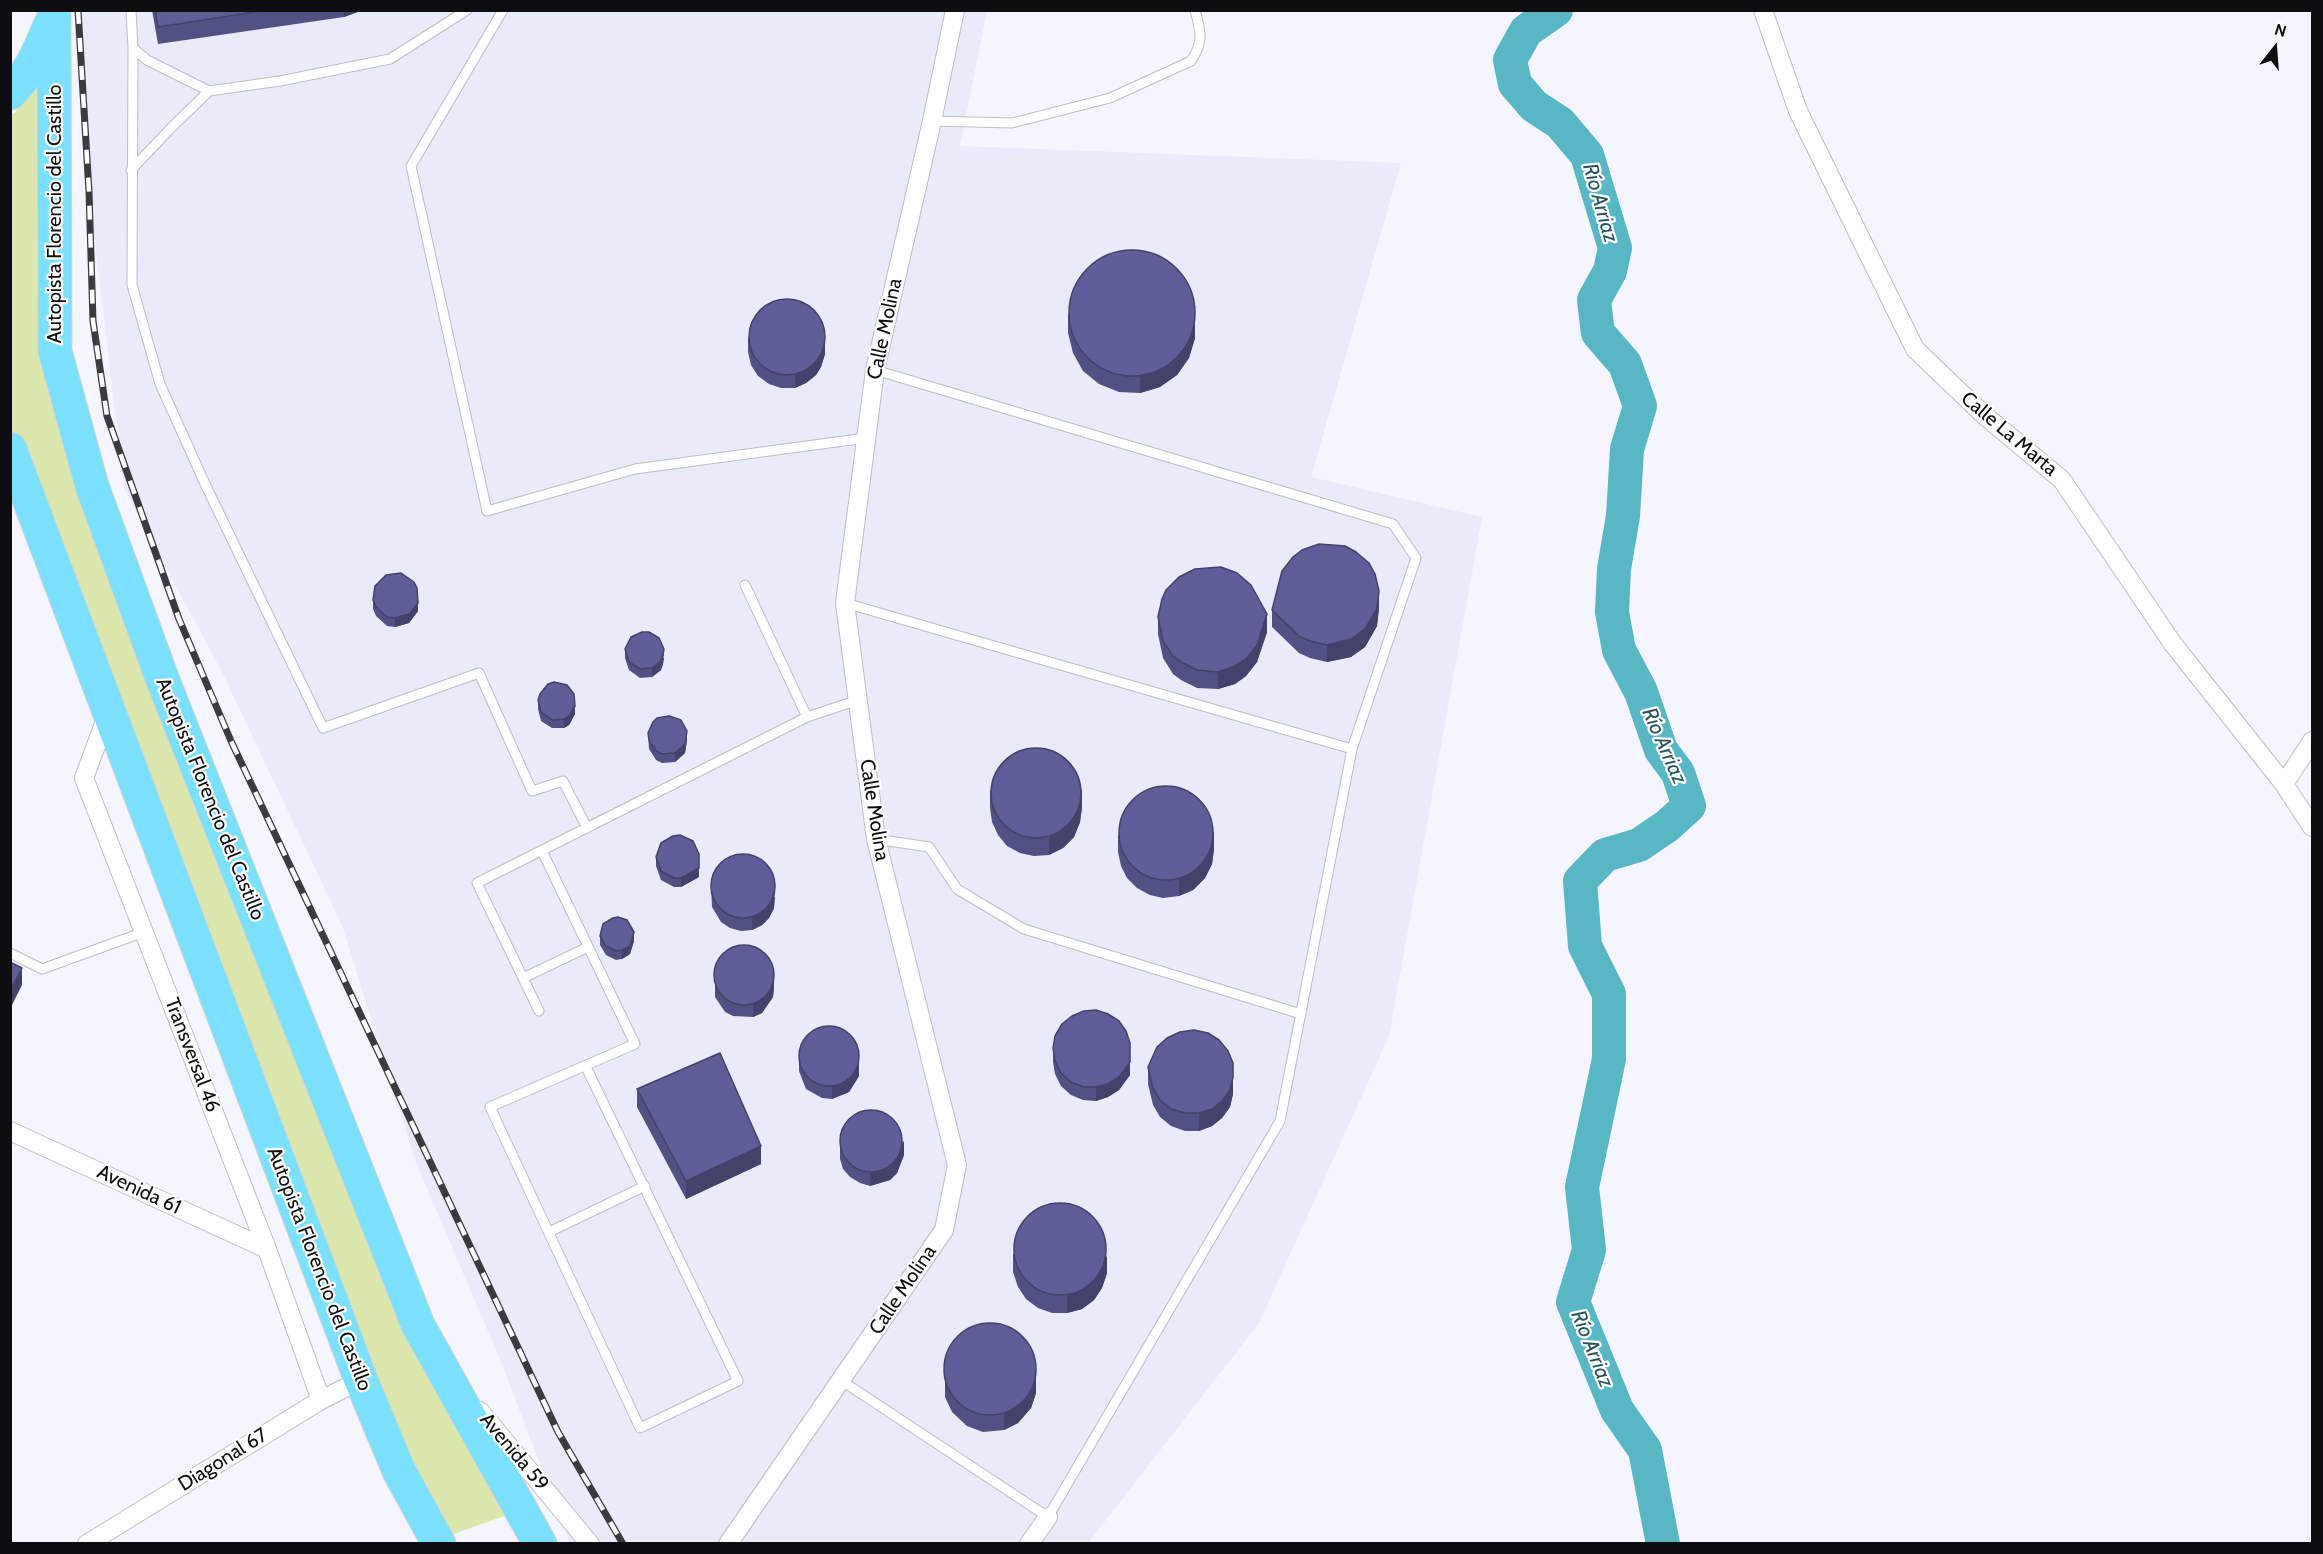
<!DOCTYPE html>
<html>
<head>
<meta charset="utf-8">
<style>
	body { margin:0 }
	#map { position:relative; width:2323px; height:1554px; overflow:hidden; background:#f4f5fe; font-family:Cabin,sans-serif }
	canvas { display:block }
	.frame { position:absolute; inset:0; border:12px solid #0e0e11; pointer-events:none }
	.north { position:absolute; left:2245px; top:18px; width:60px; height:60px; -webkit-text-stroke:4px #fff; paint-order:stroke; rotate:17deg; font-size:16px; font-weight:700; line-height:24px; text-align:center; color:#0e0e11 }
	.north::after { content:''; display:block; margin:auto; width:21px; height:27px; background:#0e0e11; clip-path:polygon(50% 0,100% 100%,50% 72%,0 100%) }
</style>
</head>
<body>
<div id="map">
<canvas width="2323" height="1554"></canvas>
<div class="frame"></div>
<div class="north">N</div>
</div>
<script>
const context = document.querySelector('canvas').getContext('2d');
context.lineJoin = 'round';
function fill(path, color) { context.fillStyle = color; context.fill(path, 'evenodd'); }
function strokePath(path, color, width, dash) { context.strokeStyle = color; context.lineWidth = width; context.lineCap = dash ? 'butt' : 'round'; context.setLineDash(dash || []); context.stroke(path); }
function write(font, color, halo, rows, align = 'center') {
  context.font = font + ' Cabin,sans-serif'; context.lineWidth = 4.5; context.setLineDash([]); context.textBaseline = 'middle'; context.strokeStyle = halo; context.fillStyle = color; for (const [text, x, y, turn = 0] of rows) {
    context.save(); context.translate(x, y); context.rotate((+turn || 0) * Math.PI / 180); context.textAlign = isNaN(turn) ? turn : align; if (halo) context.strokeText(text, 0, 0); context.fillText(text, 0, 0); context.restore();
  }
}
fill(new Path2D(`
	M78,11H987L960,146L1401,163L1311,477L1482,517L1389,1036L1259,1323L1088,1543H570L502,1364L416,1163L342,925L222,672L124,489L89,192Z`), '#e9eafa');
fill(new Path2D(`
	M37,75L55,351L332,1107L521,1510L437,1540L128,762L11,427L10,114L15,113Z`), '#dae7ad');
strokePath(new Path2D(`
	M1556,10L1526,31L1510,60L1515,84L1534,106L1560,123L1587,155L1615,248L1610,271L1594,300L1598,333L1625,364L1640,406L1627,449L1623,516L1614,569L1612,612L1619,650L1641,692L1661,750L1678,773L1689,806L1667,826L1639,845L1605,855L1580,881L1585,946L1609,994V1059L1582,1187L1589,1250L1573,1302L1617,1410L1645,1450L1663,1544`), '#58b6c5', 34);
const lane = new Path2D(`
	M131,10L133,48L132,285L160,384L206,486L323,728L479,673L532,791L563,781L587,828
	M503,10L411,166L487,511L635,469L866,438
	M133,48L147,60L209,91L280,81L390,59L467,10
	M932,121L1012,123L1110,98L1191,61C1204,42 1201,32 1195,10
	M131,170L172,127L209,91
	M745,585L807,717
	M845,603L1352,749
	M876,839L929,847L957,889L1024,929L1301,1014
	M542,851L635,1044L490,1107L640,1428L738,1381L586,1067
	M10,953L42,969L144,932
	M523,978L588,947
	M539,1011L477,883L807,717L858,700
	M549,1232L645,1186
	M842,1381L1048,1517L1280,1121L1352,749L1416,558L1393,524L875,370`);
const street = new Path2D(`
	M1763,10L1798,111L1915,349L1984,415L2062,480L2173,644L2284,784L2312,827
	M108,713L84,778L267,1249L321,1400
	M2284,784L2312,741
	M10,1131L267,1249
	M480,1411L590,1544
	M87,1544L321,1400L361,1380
	M728,1544L944,1230L957,1165L876,839L845,603L875,370L932,121L955,10
	M1029,1544L1048,1517`);
const highway = new Path2D(`
	M54,10L55,351L92,486L162,678L418,1325L540,1544
	M10,93C30,73 40,50 50,25
	M10,449L361,1380L399,1471L439,1544`);
strokePath(lane, '#bdbdc6', 11);
strokePath(street, '#bdbdc6', 20);
strokePath(highway, '#d4d4d4', 35);
strokePath(lane, '#fff', 9);
strokePath(street, '#fff', 18);
strokePath(highway, '#7ae0fb', 33);
const rail = new Path2D(`
	M78,10L89,192L93,321L107,416L179,619L231,741L558,1432L623,1544`);
strokePath(rail, '#3a3b3f', 7);
strokePath(rail, '#fff', 4.5, [14]);
fill(new Path2D(`
	M152,10H363L344,17L158,44Z
	M1068,315L1195,338L1189,358L1177,375L1160,387L1140,393L1119,392L1099,384L1083,371L1073,353L1068,333Z
	M748,338L825,354L821,367L816,375L806,383L795,388H781L769,384L758,376L751,365L748,352Z
	M373,600L418,611L409,623L395,627L387,626L376,616L373,609Z
	M1379,608L1377,626L1365,647L1351,657L1327,662L1310,658L1299,653L1272,627V610Z
	M1158,617L1267,632L1257,662L1246,676L1235,684L1218,689L1197,688L1181,680L1173,674L1163,658L1158,634Z
	M625,649L664,658L663,664L661,670L652,677L640,678L629,670L625,658Z
	M538,700L575,714L569,725L564,728H552L541,721L538,709Z
	M648,733L687,740L685,753L675,762L662,763L656,760L649,749Z
	M990,790L1082,807L1080,822L1074,837L1063,848L1049,855L1034,856L1020,853L1007,846L998,835L992,822L990,808Z
	M1118,835L1214,849L1212,864L1205,878L1193,890L1179,896L1163,898L1150,895L1137,888L1127,878L1121,866L1118,852Z
	M699,854V877L681,887H674L661,880L656,866V857Z
	M711,885L775,897L774,908L769,918L762,925L752,930L741,931L730,928L721,922L712,907Z
	M600,936L634,941L630,954L622,959L616,960L606,955L600,945Z
	M715,966L774,987L773,997L762,1013L753,1017L733,1016L725,1012L715,997Z
	M1053,1048L1130,1075L1119,1090L1108,1097L1096,1101L1083,1100L1071,1095L1061,1086L1055,1074L1053,1062Z
	M799,1058L859,1066V1076L849,1092L832,1099L822,1098L806,1089L799,1071Z
	M1148,1067L1233,1094L1230,1107L1222,1118L1212,1126L1199,1131H1185L1171,1126L1160,1117L1153,1105L1148,1084Z
	M637,1089L761,1164L686,1199L637,1107Z
	M840,1135L904,1155L897,1173L890,1180L870,1186L860,1183L850,1177L843,1169L840,1159Z
	M1013,1254L1107,1273L1102,1288L1094,1300L1082,1309L1067,1313H1052L1038,1308L1026,1299L1018,1287L1013,1272Z
	M945,1357L1036,1393L1031,1408L1018,1423L1004,1430L983,1432L967,1426L952,1412L945,1397Z`), '#525183');
fill(new Path2D(`
	M344,10H363L344,17Z
	M1195,320V338L1189,358L1177,375L1160,387L1140,393V376Z
	M825,341V354L821,367L816,375L806,383L795,388V374Z
	M1379,591V608L1377,626L1365,647L1351,657L1327,662V645Z
	M418,603V611L409,623L395,627V618Z
	M1267,614V632L1257,662L1246,676L1235,684L1218,689V672Z
	M664,649L663,664L661,670L652,677V668Z
	M575,706V714L569,725L564,728V719Z
	M687,731V740L685,753L675,762V753Z
	M1082,789V807L1080,822L1074,837L1063,848L1049,855V837Z
	M1214,831V849L1212,864L1205,878L1193,890L1179,896V879Z
	M699,868V877L681,887V878Z
	M775,884L774,908L769,918L762,925L752,930V917Z
	M634,932V941L630,954L622,959V950Z
	M22,968V985L10,1009V991Z
	M774,974V987L773,997L762,1013L753,1017V1004Z
	M859,1053V1076L849,1092L832,1099V1086Z
	M1130,1062V1075L1119,1090L1108,1097L1096,1101V1087Z
	M1233,1077V1094L1230,1107L1222,1118L1212,1126L1199,1131V1113Z
	M904,1141V1155L897,1173L890,1180L870,1186V1173Z
	M761,1146V1164L686,1199V1181Z
	M1107,1256V1273L1102,1288L1094,1300L1082,1309L1067,1313V1296Z
	M1036,1376V1393L1031,1408L1018,1423L1004,1430V1413Z`), '#42426a');
const building = new Path2D(`
	M155,10H268L158,27Z
	M1069 313a63 63 0 1 1 126 0a63 63 0 1 1-126 0Z
	M749 337a38 38 0 1 1 76 0a38 38 0 1 1-76 0Z
	M1319,544L1345,546L1356,552L1369,563L1375,574L1379,591L1377,608L1365,629L1351,639L1327,645L1310,641L1299,636L1272,610L1282,571L1293,557L1302,550Z
	M1221,567L1237,573L1251,585L1267,614L1257,645L1246,659L1235,666L1218,672L1197,670L1181,662L1173,656L1163,641L1158,617L1162,599L1166,590L1179,577L1195,569Z
	M401,573L414,582L417,588L418,603L409,614L395,618L387,617L376,607L373,600L375,586L386,575Z
	M642,632H649L659,638L664,649L663,655L661,661L652,668L640,669L629,662L625,649L631,637Z
	M554,682L567,685L574,694L575,706L569,716L564,719L552,720L541,712L538,700L540,694L548,684Z
	M669,716L681,720L687,731L685,744L675,753L662,754L656,751L649,740L648,733L653,722L657,718Z
	M991 793a45 45 0 1 1 90 0a45 45 0 1 1-90 0Z
	M1119 833a47 47 0 1 1 94 0a47 47 0 1 1-94 0Z
	M680,835L693,841L699,854V868L681,878H674L661,871L656,857L661,843L673,836Z
	M711 886a32 32 0 1 1 64 0a32 32 0 1 1-64 0Z
	M618,917L627,920L634,932L630,946L622,950L616,951L606,946L600,936L603,924L613,918Z
	M714 975a30 30 0 1 1 60 0a30 30 0 1 1-60 0Z
	M10,962L22,968L10,991Z
	M1096,1010L1108,1014L1119,1021L1126,1031L1130,1043V1062L1119,1077L1108,1084L1096,1087H1083L1071,1082L1061,1073L1055,1061L1053,1048L1055,1036L1062,1024L1072,1016L1084,1011Z
	M799 1056a30 30 0 1 1 60 0a30 30 0 1 1-60 0Z
	M1194,1030L1208,1033L1219,1040L1228,1051L1233,1063V1077L1230,1090L1222,1101L1212,1109L1199,1113H1185L1171,1109L1160,1100L1153,1088L1148,1067L1157,1047L1167,1038L1180,1032Z
	M720,1053L761,1146L686,1181L637,1089Z
	M840 1141a31 31 0 1 1 62 0a31 31 0 1 1-62 0Z
	M1014 1249a46 46 0 1 1 92 0a46 46 0 1 1-92 0Z
	M944 1369a46 46 0 1 1 92 0a46 46 0 1 1-92 0Z`);
fill(building, '#5f5e98');
strokePath(building, '#42426a', 1.5);
write('20px', '#0e0e11', '#fff', [
	["Autopista Florencio del Castillo",55,214,-90],
	["Calle Molina",885,329,-78],
	["Calle La Marta",2009,434,40],
	["Autopista Florencio del Castillo",210,799,68],
	["Calle Molina",874,810,81],
	["Transversal 46",192,1055,69],
	["Avenida 61",139,1190,25],
	["Autopista Florencio del Castillo",319,1269,69],
	["Calle Molina",903,1290,-56],
	["Avenida 59",514,1452,50],
	["Diagonal 67",223,1460,-32]
]);
write('italic 21px', '#28535a', '#fff', [
	["Río Arriaz",1600,203,74],
	["Río Arriaz",1664,746,66],
	["Río Arriaz",1592,1349,68]
]);
</script>
</body>
</html>
